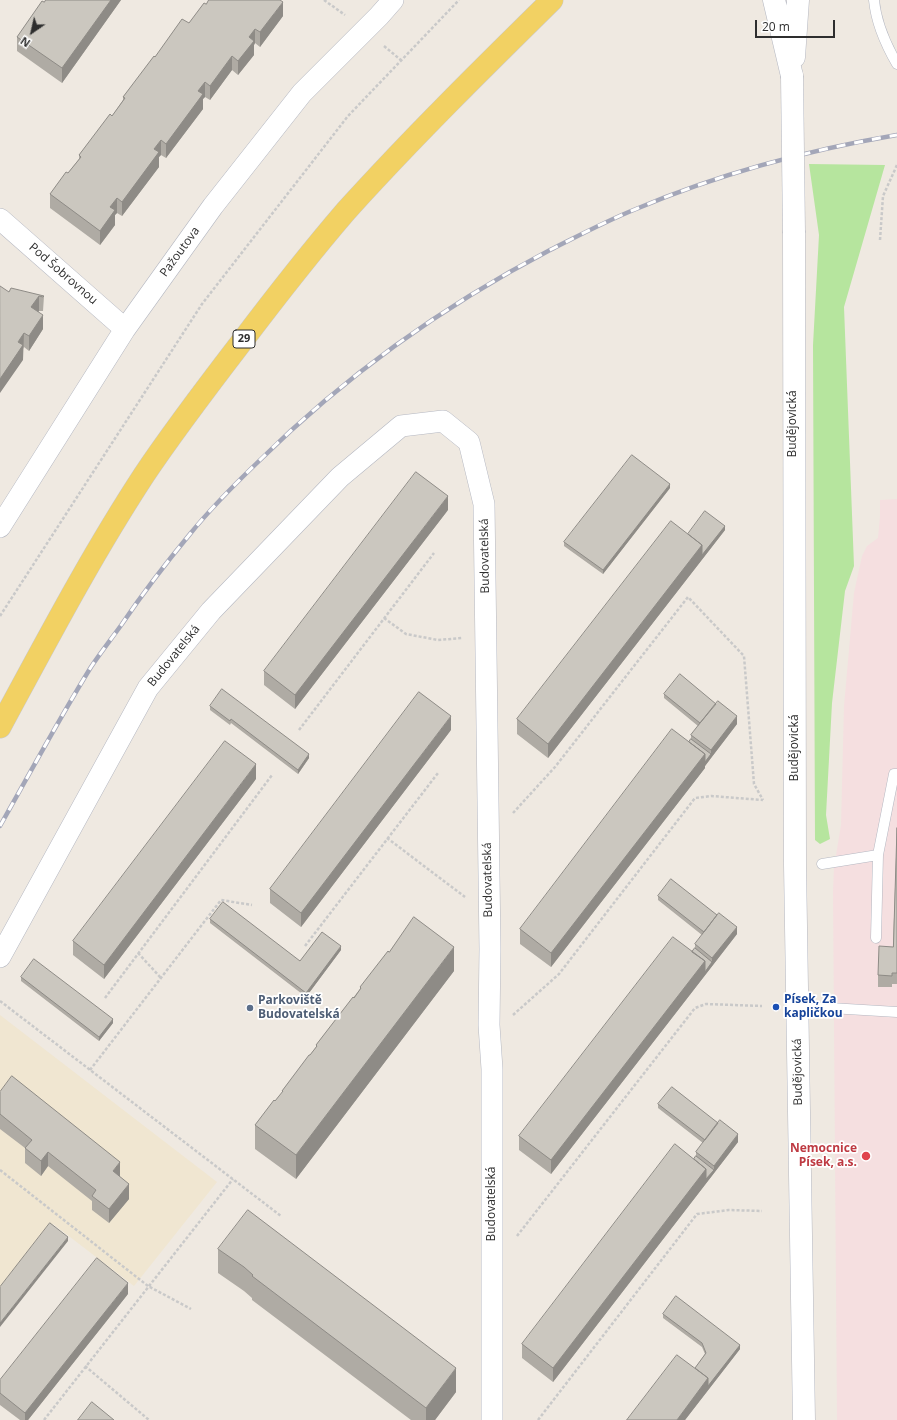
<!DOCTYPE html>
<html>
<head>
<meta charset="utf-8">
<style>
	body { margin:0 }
	#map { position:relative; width:897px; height:1420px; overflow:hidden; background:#efe9e1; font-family:"Open Sans",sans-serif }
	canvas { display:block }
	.north { position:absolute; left:12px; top:12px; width:40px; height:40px; -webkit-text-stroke:3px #fff; paint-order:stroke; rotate:214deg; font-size:11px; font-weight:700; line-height:16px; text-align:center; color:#2e2e2e }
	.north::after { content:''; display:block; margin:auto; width:14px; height:18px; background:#2e2e2e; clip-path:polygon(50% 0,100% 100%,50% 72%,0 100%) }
	.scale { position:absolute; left:755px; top:20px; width:80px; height:18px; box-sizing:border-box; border:2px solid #2e2e2e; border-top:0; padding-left:5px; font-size:12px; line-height:14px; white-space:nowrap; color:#2e2e2e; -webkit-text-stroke:3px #fff; paint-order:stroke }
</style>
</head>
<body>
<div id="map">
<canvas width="897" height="1420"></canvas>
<div class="north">N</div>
<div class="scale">20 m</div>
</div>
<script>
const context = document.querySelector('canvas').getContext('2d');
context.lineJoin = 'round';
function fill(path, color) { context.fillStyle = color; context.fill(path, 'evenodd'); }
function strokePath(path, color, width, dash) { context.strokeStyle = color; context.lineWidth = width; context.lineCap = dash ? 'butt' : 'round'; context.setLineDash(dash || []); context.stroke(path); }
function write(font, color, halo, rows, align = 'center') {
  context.font = font + ' "Open Sans",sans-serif'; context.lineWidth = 3.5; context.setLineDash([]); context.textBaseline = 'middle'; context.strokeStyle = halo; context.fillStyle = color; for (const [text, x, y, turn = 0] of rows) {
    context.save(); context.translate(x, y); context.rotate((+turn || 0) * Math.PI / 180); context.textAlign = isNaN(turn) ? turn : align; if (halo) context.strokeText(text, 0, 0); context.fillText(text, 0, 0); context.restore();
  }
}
fill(new Path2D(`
	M0,1015L217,1182L134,1286L53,1224L0,1292Z`), '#f0e6d1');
fill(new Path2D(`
	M897,499V1420H837L833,892L834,867L841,825L844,706L854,593L862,556L867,546L878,538L880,516V500Z`), '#f5dfe0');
fill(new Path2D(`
	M809,164L885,165L844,307L854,566L845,591L832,703L826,815L830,839L820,844L815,840L813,345L819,235Z`), '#b6e59e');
const lane = new Path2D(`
	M874,0C876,22 886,45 897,64
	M822,864L878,855
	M876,938L878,855L894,774H897
	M797,1006L897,1012`);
const street = new Path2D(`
	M0,219L125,329
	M0,527L125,329L213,206L302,93L379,16L393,0
	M0,957L148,688L211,611L340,477L401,426L443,421L469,442L484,504L490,949L489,1025L492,1069V1420`);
const secondary = new Path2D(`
	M774,0L792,76
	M794,57L798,0
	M794,233L795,865L804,1420`);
const primary = new Path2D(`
	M0,727C46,642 91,556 144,475C174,430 207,387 240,344C274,299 309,254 346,211C412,138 482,69 552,0`);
strokePath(lane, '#b4b7c1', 11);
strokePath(street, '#b4b7c1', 22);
strokePath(secondary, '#b4b7c1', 23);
strokePath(primary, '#c9c9c9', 23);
strokePath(new Path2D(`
	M324,0L345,15
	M384,46L402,61
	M880,240L883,196L897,165
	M0,616L202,304L348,116L459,0
	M384,618L406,634L438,640L462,638
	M299,730L434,553
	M513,813L555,767L688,597L744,656L754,784L763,800
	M387,838L465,897
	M305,946L438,773
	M138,953L161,978
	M105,998L272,775
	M0,1001L281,1216
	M513,1015L559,974L695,798L711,796L763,800
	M90,1070L221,900L252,905
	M0,1170L148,1286L191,1309
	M517,1236L695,1008L706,1004L762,1006
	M85,1366L149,1420
	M44,1420L233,1179
	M538,1420L697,1214L729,1210L762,1211`), '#c9c9c9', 2.5, [3, 2]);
strokePath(lane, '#fff', 10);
strokePath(street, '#fff', 21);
strokePath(secondary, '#fff', 22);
strokePath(primary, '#f2d163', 22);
const rail = new Path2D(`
	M0,826C30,773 59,719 91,667C101,652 112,638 122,624C143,593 166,563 190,534C211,508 235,484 259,461C345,376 443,306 550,250C578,236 606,221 636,209C719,174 808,150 897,135`);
strokePath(rail, '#a3a6b8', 4.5);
strokePath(rail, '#fff', 3, [9]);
const secondaryBridge = new Path2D(`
	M792,76L794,233`);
strokePath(secondaryBridge, '#b4b7c1', 23, []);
strokePath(secondaryBridge, '#fff', 22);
fill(new Path2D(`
	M46,0H121L62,83L17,51V37Z
	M206,4L283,16L260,47L255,43L254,45V55L238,75L232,70L210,100L205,97L203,99V109L166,158L161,155L159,157V167L122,216L117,213L115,215V225L100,245L50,208V194L68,173L79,159V155L112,116L123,100V97L155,57L189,23Z
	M9,292L44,296L43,311H39L38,312L43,329L29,351L24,347L23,349V360Z
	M670,488L603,574L564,546V542Z
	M448,510L295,709L264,685V671Z
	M725,530L548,758L517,734V719L688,534Z
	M664,694L737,724L705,766V768L551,967L520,944V929L689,742L691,739V735L698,726L664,698Z
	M210,706L309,758L298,774L231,723L230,725L210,710Z
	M451,730L301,927L270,903V889Z
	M256,779L104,979L73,955V941Z
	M897,828V984H892V987H878V975L893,947Z
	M658,896L737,934L551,1174L519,1150V1136L692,952L695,948V944L702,935L658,900Z
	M210,919L300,961L341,950L306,997L210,923Z
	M454,971L296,1179L255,1149V1125L275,1101L282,1093V1091L310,1055L316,1047V1045L360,989V987Z
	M21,977L113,1023L99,1041L21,981Z
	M0,1092L120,1176V1177L129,1199L109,1223L92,1210V1201L48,1166L41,1176L25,1163V1148L0,1129Z
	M658,1104L738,1142L553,1382L522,1358V1344L694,1159L696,1156V1152L703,1143L658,1108Z
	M218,1249L456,1392L435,1420H411L252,1300V1298L244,1291L218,1273Z
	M128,1294L28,1420H20L0,1405V1380Z
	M663,1314L740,1349L685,1420H627L695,1368L705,1354L702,1347L663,1318Z`), '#afaba4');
fill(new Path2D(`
	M111,0H121L62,83V68Z
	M283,2V16L260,47V32Z
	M255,29V43L254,45V55L238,75V61L249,37Z
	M232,56V70L210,100V86Z
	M205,82V97L203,99V109L166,158V144L198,91Z
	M161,140V155L159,157V167L122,216V202L154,149Z
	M117,198V213L115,215V225L100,245V231L110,207Z
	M39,296V311L31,322V307Z
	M43,315V329L29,351V336Z
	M24,333L23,360L0,393V379L18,342Z
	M670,484V488L603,574V570Z
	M448,496V510L295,709V695Z
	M725,526V530L548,758V744L702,545Z
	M451,716V730L301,927V913Z
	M737,716V724L711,758V750Z
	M309,754V758L298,774V770Z
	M705,754H711V758L705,766V768L551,967V953Z
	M256,764V779L104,979V965Z
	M737,927V934L551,1174V1160L705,961L712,962V958Z
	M341,946V950L306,997V993Z
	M454,947V971L296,1179V1155Z
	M113,1019V1023L99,1041V1037Z
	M738,1134V1142L553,1382V1368L706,1169L714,1170V1166Z
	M48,1152V1166L41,1176V1161Z
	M120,1162V1176L113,1186V1171Z
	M129,1184V1199L109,1223V1209Z
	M68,1237V1241L0,1327V1323Z
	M128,1283V1294L28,1420H25V1413Z
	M740,1345V1349L685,1420H677L708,1378Z
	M456,1368V1392L435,1420H426V1408Z`), '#8e8b86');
const building = new Path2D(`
	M46,0H111L62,68L17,37L42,1L44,2Z
	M209,0H280L283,2L260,32L255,29L249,37L254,41L238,61L232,56L210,86L205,82L198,91L203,94L166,144L161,140L154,149L159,152L122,202L117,198L110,207L115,210L100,231L50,194L66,172L68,173L81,157L79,155L110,114L112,116L125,98L123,97L154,56L155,57L182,19L189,23L204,3L206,4Z
	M0,286L9,292L11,288L44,296L43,297L39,296L31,307L43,315L29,336L24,333L18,342L23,345L0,379Z
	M632,455L670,484L603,570L564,542Z
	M416,472L448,496L295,695L264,671Z
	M705,511L725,526L702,555V545L688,534Z
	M671,521L702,545L548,744L517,719Z
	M680,674L716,704L700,723L664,694Z
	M222,689L309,754L298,770L231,719L230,721L210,706Z
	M419,692L451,716L301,913L270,889Z
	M718,701L737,716L711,750L691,735Z
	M672,729L705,754L551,953L520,929Z
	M691,739L711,754L705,762V754L689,742Z
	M225,741L256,764L104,965L73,941Z
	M897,828V973H892V976L878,975L879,946L893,947Z
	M671,879L717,915L704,932L658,896Z
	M223,902L300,961L322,932L341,946L306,993L210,919Z
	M719,913L737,927L712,958L695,944Z
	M414,917L454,947L296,1155L255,1125L274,1100L275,1101L283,1091H282L309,1055H310L317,1046L316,1045L353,997L354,998L361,988L360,987L388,951L389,952Z
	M673,937L705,961L551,1160L519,1136Z
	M695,948L712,962L705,972V961L692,952Z
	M34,959L113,1019L99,1037L21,977Z
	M12,1076L120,1162L113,1171L129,1184L109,1209L92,1196L96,1190L48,1152L41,1161L25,1148L32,1140L0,1114V1092Z
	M672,1087L718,1123L705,1140L658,1104Z
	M720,1120L738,1134L714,1166L696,1152Z
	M675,1144L706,1169L553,1368L522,1344Z
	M696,1156L714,1170L706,1179V1169L694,1159Z
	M248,1210L456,1368L426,1408L252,1276L253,1275L244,1267L218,1249Z
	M50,1223L68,1237L0,1323V1287Z
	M97,1258L128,1283L25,1413L0,1393V1380Z
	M676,1296L740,1345L708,1386V1378L695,1368L706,1353L702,1343L663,1314Z
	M677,1355L708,1378L677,1420H627Z
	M92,1402L114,1420H78Z`);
fill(building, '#cbc7bf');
strokePath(building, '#8e8b86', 1);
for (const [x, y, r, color] of [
	[776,1007,4,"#1a4fb4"],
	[250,1008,4,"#5c6f8a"],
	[866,1156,5,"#e0444e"]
]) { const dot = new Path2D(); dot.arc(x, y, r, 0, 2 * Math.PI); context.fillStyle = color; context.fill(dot); strokePath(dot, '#fff', 1.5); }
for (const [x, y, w] of [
	[244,339,22]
]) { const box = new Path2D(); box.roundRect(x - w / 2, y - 9, w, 18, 3); context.fillStyle = '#fff'; context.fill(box); strokePath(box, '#2e2e2e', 1); }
write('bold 11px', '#2e2e2e', null, [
	["29",244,339]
]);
write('12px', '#2e2e2e', '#fff', [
	["Pažoutova",180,252,-54],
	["Pod Šobrovnou",63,274,41],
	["Budějovická",793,424,-90],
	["Budovatelská",485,556,-91],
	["Budovatelská",174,656,-51],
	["Budějovická",795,748,-90],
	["Budovatelská",488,880,-91],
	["Budějovická",798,1072,-91],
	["Budovatelská",492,1204,-90]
]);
write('bold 12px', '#164399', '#fff', [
	["Písek, Za",784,1000],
	["kapličkou",784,1014]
], 'left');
write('bold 12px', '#4e5e75', '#fff', [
	["Parkoviště",258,1001],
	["Budovatelská",258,1015]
], 'left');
write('bold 12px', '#be3a42', '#fff', [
	["Nemocnice",857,1149],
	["Písek, a.s.",857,1163]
], 'right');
</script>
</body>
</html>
